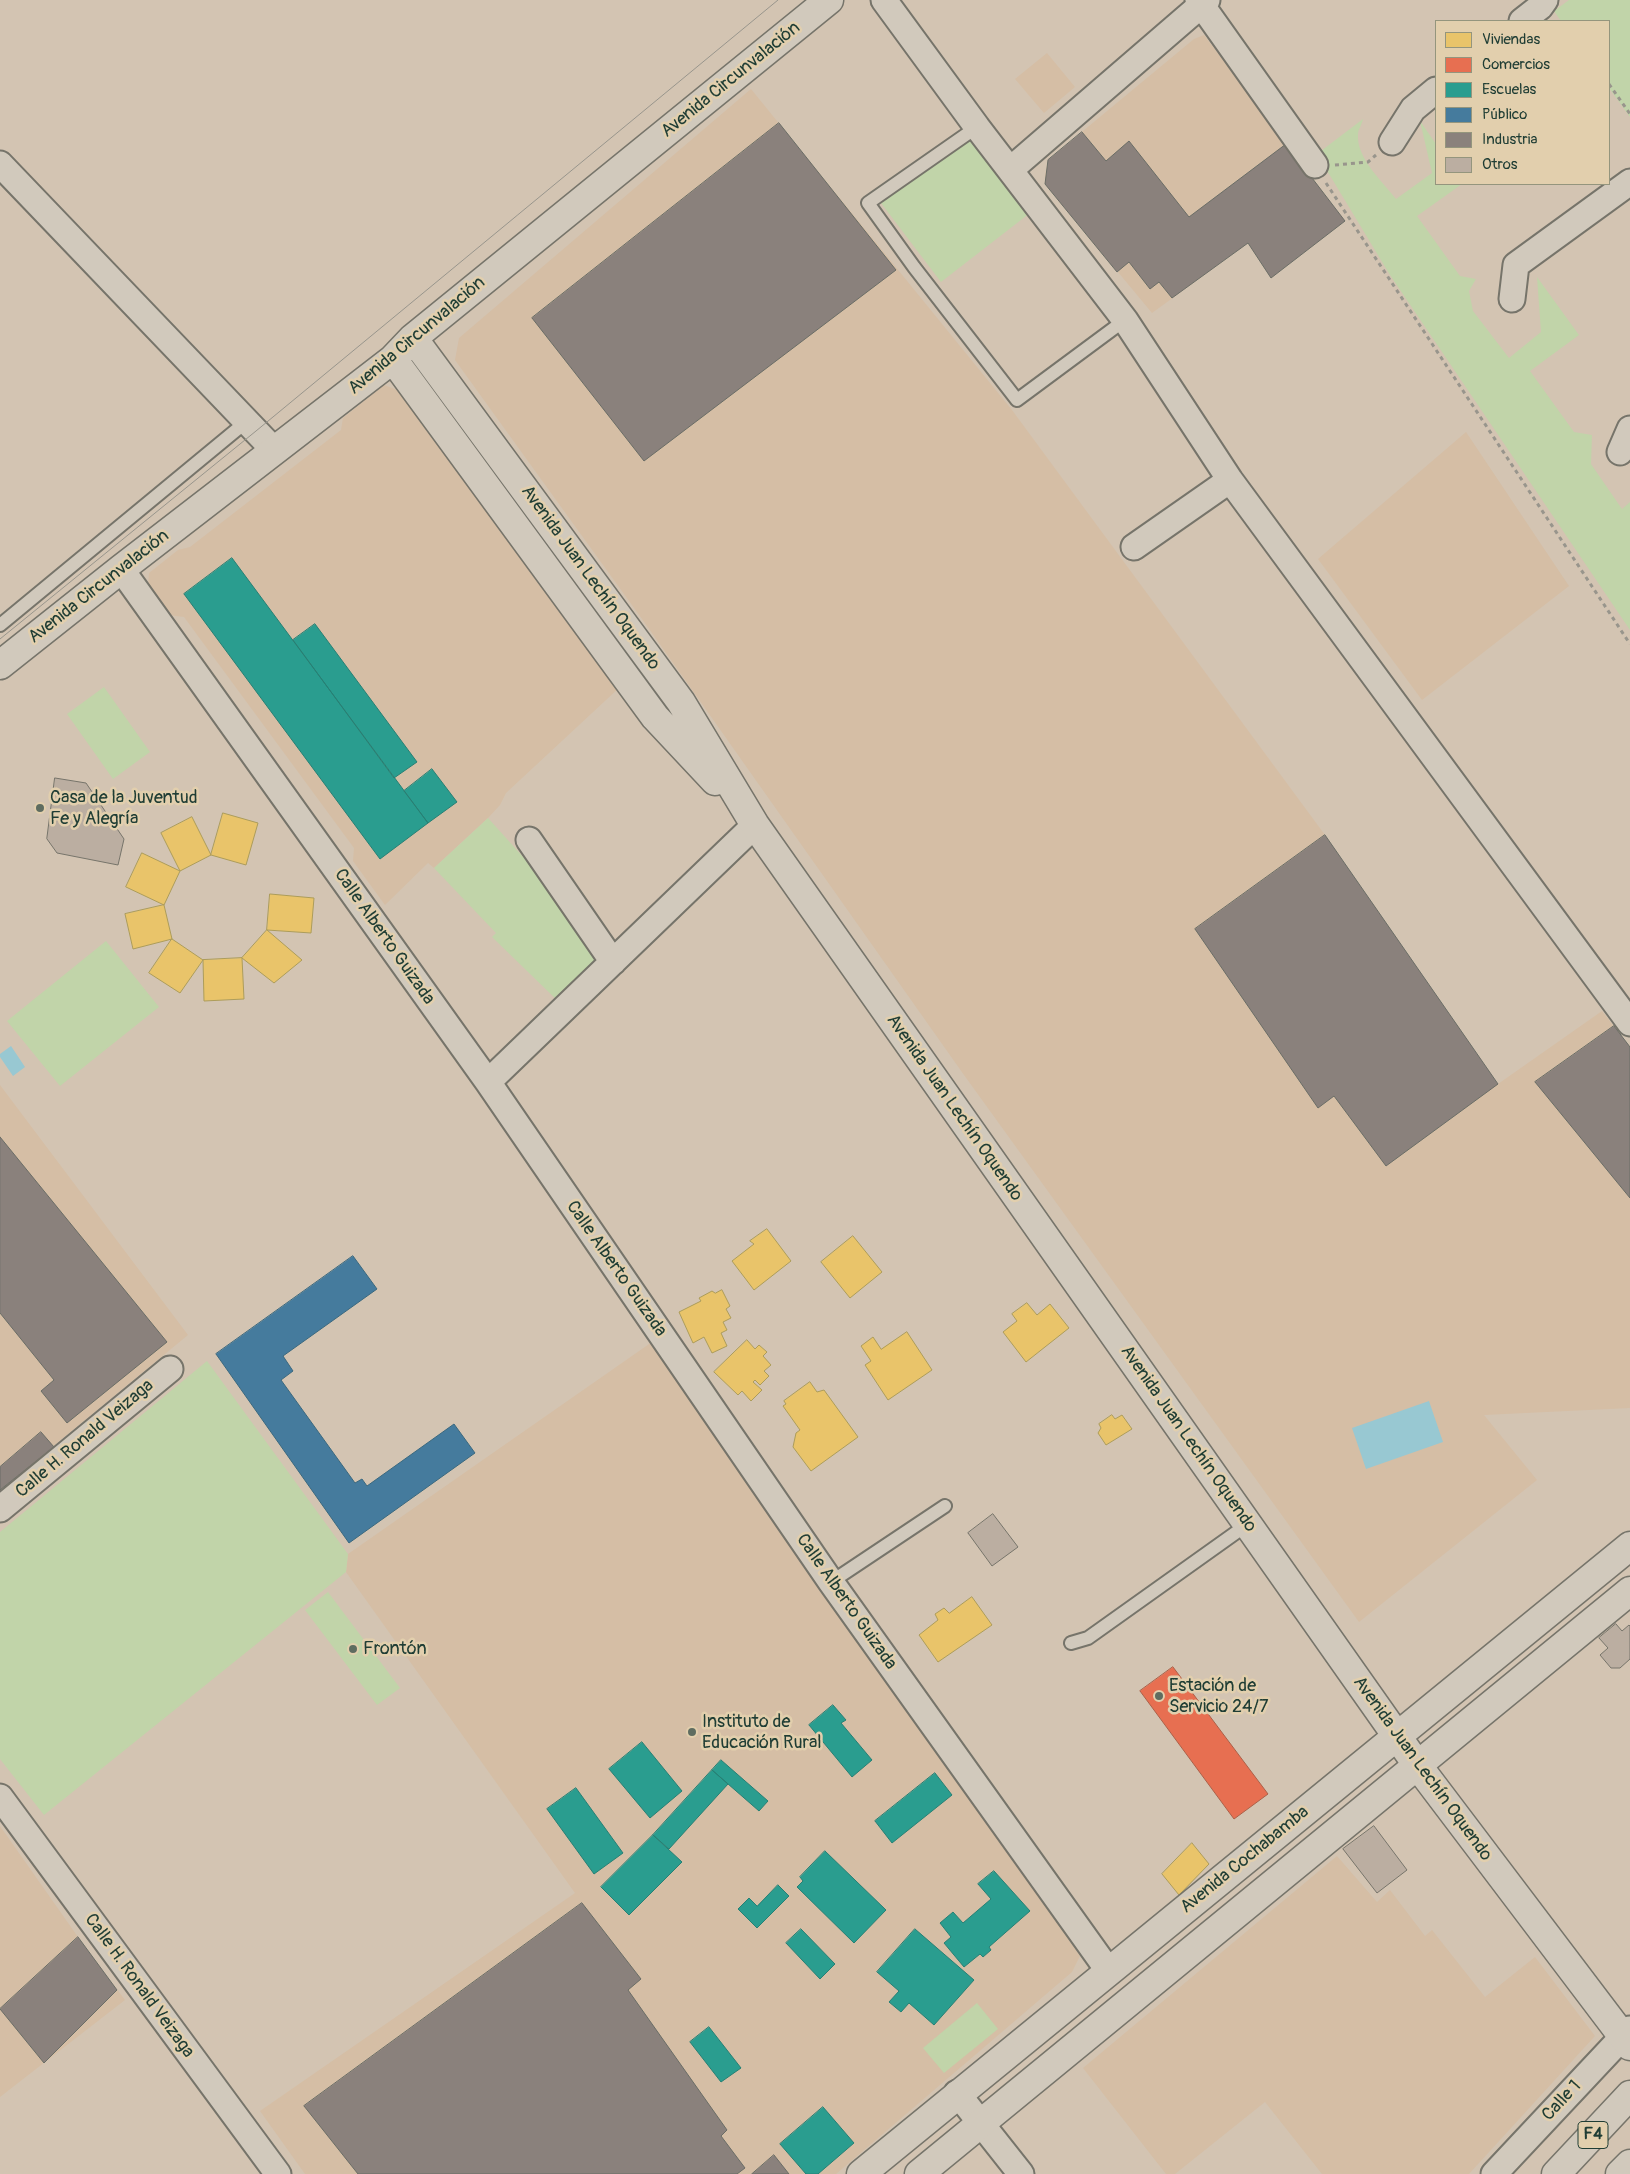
<!DOCTYPE html>
<html>
<head>
<meta charset="utf-8">
<style>
	body { margin:0 }
	#map { position:relative; width:1630px; height:2174px; overflow:hidden; background:#d3c4b2; font-family:Pangolin,sans-serif }
	canvas { display:block }
	.legend { position:absolute; left:1435px; top:20px; width:175px; height:165px; box-sizing:border-box; background:#e2cfad; border:1px solid #94957d; margin:0; padding:6px 9px; list-style:none; font-size:15px; color:#1f3d34 }
	.legend li { display:flex; align-items:center; gap:10px; height:25px }
	.legend b { width:25px; border:1px solid #94957d }
</style>
</head>
<body>
<div id="map">
<canvas width="1630" height="2174"></canvas>
<ul class="legend">
<li><b style="height:14px;background:#e9c46a"></b>Viviendas</li>
<li><b style="height:14px;background:#e76f51"></b>Comercios</li>
<li><b style="height:14px;background:#2a9d8f"></b>Escuelas</li>
<li><b style="height:14px;background:#457b9d"></b>Público</li>
<li><b style="height:14px;background:#8a817c"></b>Industria</li>
<li><b style="height:14px;background:#bbaea1"></b>Otros</li>
</ul>
</div>
<script>
const context = document.querySelector('canvas').getContext('2d');
context.lineJoin = 'round';
function fill(path, color) { context.fillStyle = color; context.fill(path, 'evenodd'); }
function strokePath(path, color, width, dash) { context.strokeStyle = color; context.lineWidth = width; context.lineCap = dash ? 'butt' : 'round'; context.setLineDash(dash || []); context.stroke(path); }
function write(font, color, halo, rows, align = 'center') {
  context.font = font + ' Pangolin,sans-serif'; context.lineWidth = 5; context.setLineDash([]); context.textBaseline = 'middle'; context.strokeStyle = halo; context.fillStyle = color; for (const [text, x, y, turn = 0] of rows) {
    context.save(); context.translate(x, y); context.rotate((+turn || 0) * Math.PI / 180); context.textAlign = isNaN(turn) ? turn : align; if (halo) context.strokeText(text, 0, 0); context.fillText(text, 0, 0); context.restore();
  }
}
fill(new Path2D(`
	M1204,35L1345,221L1271,278L1248,243L1152,313L1045,184V175L1048,160L1194,39Z
	M1047,53L1075,87L1044,113L1015,79Z
	M751,89L1012,410L1325,835L1498,1084L1602,1011L1630,1047V1408L1484,1415L1537,1480L1359,1622L964,1075L642,619L455,360L459,338Z
	M384,385L403,392L620,687L506,793L500,805L488,818L434,868L428,863L385,905L353,861L354,848L184,617L168,615L148,587L149,573L178,550L190,547L341,430L343,418Z
	M1466,432L1569,586L1422,700L1318,559Z
	M0,1085L188,1335L0,1490Z
	M652,1342L1080,1956L1072,1972L836,2174H305L260,2111L575,1893L346,1572L348,1554Z
	M0,1826L78,1937L125,2000L0,2097Z
	M1337,1856L1377,1902L1390,1890L1425,1936L1432,1930L1485,1997L1535,1957L1595,2036L1469,2174H1322L1265,2102L1175,2174H1166L1083,2068Z`), '#d5bea5');
fill(new Path2D(`
	M1569,0H1630V117L1609,88V21H1561L1554,11Z
	M1363,119C1362,124 1358,130 1358,134C1356,158 1383,182 1396,199L1432,173L1420,121L1436,144V184H1462L1417,216L1460,276L1476,279L1469,291L1473,311L1509,358L1541,332L1537,277L1579,335L1530,371L1574,432L1592,435L1591,464L1622,509L1630,502V630L1390,275L1317,154Z
	M971,137L1030,213L941,282L881,203Z
	M104,687L150,752L113,779L67,714Z
	M488,818L553,890L597,950V965L560,1003L492,937L496,933L434,868Z
	M106,941L159,1007L60,1086L7,1021Z
	M207,1361L348,1554L346,1572L44,1815L0,1759V1532Z
	M328,1592L400,1688L377,1705L305,1610Z
	M977,2003L998,2029L944,2073L923,2048Z`), '#c1d4a9');
fill(new Path2D(`
	M11,1046L25,1067L13,1076L0,1057V1054Z
	M1429,1401L1443,1442L1366,1469L1352,1428Z`), '#98c8d2');
const homes = new Path2D(`
	M223,813L258,823L246,865L211,855Z
	M192,817L211,855L180,871L161,833Z
	M142,853L180,871L164,905L126,887Z
	M270,894L314,898L311,933L267,930Z
	M164,905L172,939L133,949L125,914Z
	M267,930L302,960L274,983L242,958Z
	M172,939L203,960L180,993L149,973Z
	M242,958L244,999L204,1001L203,960Z
	M767,1229L791,1261L754,1290L732,1261L754,1244L750,1241Z
	M853,1236L882,1272L850,1298L821,1262Z
	M722,1290L730,1306L726,1309L731,1318L723,1322L727,1330L721,1333L727,1346L712,1353L704,1337L693,1343L679,1312L701,1301L699,1298L712,1291L715,1293Z
	M1027,1303L1037,1315L1050,1304L1069,1328L1026,1362L1003,1332L1017,1321L1012,1314Z
	M907,1332L932,1370L888,1400L865,1365L871,1361L861,1346L873,1337L881,1349Z
	M747,1340L755,1349L759,1345L767,1352L763,1356L771,1365L764,1371L769,1376L760,1385L755,1380L753,1382L762,1390L751,1401L742,1391L738,1395L714,1372Z
	M810,1382L817,1392L824,1390L858,1437L811,1471L793,1447L796,1433L800,1430L783,1406L786,1404L784,1401Z
	M1112,1415L1115,1419L1122,1415L1132,1429L1106,1445L1098,1433L1101,1428L1099,1424Z
	M972,1597L992,1625L938,1662L919,1635L938,1620L935,1614L944,1608L949,1613Z
	M1192,1843L1209,1864L1179,1895L1162,1874Z`);
fill(homes, '#e9c46a');
strokePath(homes, '#ac9c5a', 1);
const shops = new Path2D(`
	M1173,1667L1268,1794L1234,1819L1140,1691Z`);
fill(shops, '#e76f51');
strokePath(shops, '#ab6048', 1);
const schools = new Path2D(`
	M232,558L428,823L380,859L184,594Z
	M315,624L417,762L394,778L293,640Z
	M432,769L457,802L428,823L404,791Z
	M833,1705L846,1720L841,1723L872,1760L852,1777L809,1725Z
	M642,1742L682,1791L650,1818L609,1769Z
	M721,1760L768,1801L759,1811L712,1770Z
	M712,1770L728,1784L669,1849L653,1835Z
	M935,1773L952,1795L892,1843L875,1821Z
	M576,1788L623,1853L594,1874L547,1809Z
	M653,1835L682,1862L629,1915L601,1887Z
	M825,1851L886,1910L854,1943L797,1887L803,1881L800,1877Z
	M994,1871L1030,1911L989,1947L991,1950L983,1957L980,1954L964,1967L944,1943L951,1937L940,1923L953,1912L963,1923L991,1899L978,1884Z
	M778,1885L789,1896L757,1928L738,1909L749,1898L757,1906Z
	M801,1929L835,1964L820,1979L786,1943Z
	M915,1929L974,1980L934,2025L909,2003L901,2012L889,2002L899,1991L877,1972Z
	M709,2027L741,2068L721,2082L690,2042Z
	M823,2107L854,2143L818,2174H806L780,2144Z`);
fill(schools, '#2a9d8f');
strokePath(schools, '#278074', 1);
const public = new Path2D(`
	M353,1256L377,1289L283,1356L293,1371L281,1380L355,1483L362,1479L367,1486L454,1424L475,1453L349,1543L216,1354Z`);
fill(public, '#457b9d');
strokePath(public, '#3a687e', 1);
const industry = new Path2D(`
	M779,123L896,270L644,461L532,318Z
	M1082,132L1106,161L1129,141L1189,217L1286,144L1345,221L1271,278L1248,243L1172,298L1159,282L1150,289L1129,262L1117,272L1045,184L1048,160Z
	M1325,835L1498,1084L1386,1166L1334,1096L1318,1108L1195,929Z
	M1614,1026L1630,1047V1198L1535,1082Z
	M0,1137L167,1342L67,1423L41,1391L54,1380L0,1313Z
	M41,1432L54,1447L0,1490V1467Z
	M582,1903L641,1979L628,1990L727,2130L721,2136L745,2168L737,2174H358L304,2106Z
	M78,1937L117,1990L44,2063L0,2009Z
	M774,2155L789,2174H752Z`);
fill(industry, '#8a817c');
strokePath(industry, '#6a6d66', 1);
const building = new Path2D(`
	M55,778L86,783L124,839L118,865L57,853L47,839Z
	M993,1514L1018,1547L992,1566L968,1533Z
	M1616,1624L1622,1631L1629,1625L1630,1626V1659L1620,1668H1611L1600,1655L1608,1648L1599,1638Z
	M1374,1826L1407,1870L1377,1893L1343,1849Z`);
fill(building, '#bbaea1');
strokePath(building, '#76746a', 1);
const lane = new Path2D(`
	M977,127L868,203L914,267L1017,400L1125,320
	M0,625L246,422
	M831,1582L945,1506
	M1071,1643L1088,1638L1248,1524`);
const street = new Path2D(`
	M884,0L977,127L1125,320L1230,480L1630,1023
	M1198,0L1315,165
	M1522,21L1540,7L1545,0
	M1392,142L1413,109L1436,90
	M0,164L274,450
	M1010,170L1207,0
	M1512,299L1516,265L1630,182
	M1620,452L1630,429
	M1134,547L1230,480
	M121,569L488,1082L831,1582L1108,1970
	M529,840L613,962
	M488,1082L755,825
	M0,1509L170,1369
	M0,1797L278,2174
	M957,2093L1021,2174
	M1494,2174L1630,2029`);
const secondary = new Path2D(`
	M413,338L681,702L755,825L1418,1766L1630,2046
	M393,359L655,717L715,781
	M0,665L121,569L393,359L413,338L829,0`);
const primary = new Path2D(`
	M861,2174L1630,1546
	M919,2174L1630,1591`);
const highway = new Path2D(`
	M1556,2174L1630,2095
	M1620,2174L1630,2164`);
strokePath(lane, '#76746a', 16);
strokePath(street, '#76746a', 29);
strokePath(secondary, '#76746a', 31);
strokePath(primary, '#76746a', 31);
strokePath(highway, '#76746a', 31);
strokePath(new Path2D(`
	M1609,84L1630,114
	M1335,165L1368,162L1376,155
	M1326,183L1630,644`), '#98958c', 3, [4, 4]);
strokePath(lane, '#d1c9bc', 12);
strokePath(street, '#d1c9bc', 25);
strokePath(secondary, '#d1c9bc', 28);
strokePath(primary, '#d1c9bc', 28);
strokePath(highway, '#d1c9bc', 28);
strokePath(new Path2D(`
	M0,639L256,431L778,0`), '#98958c', 1);
for (const [x, y, r, color] of [
	[40,808,5,"#5e6c60"],
	[353,1649,5,"#5e6c60"],
	[1159,1696,5,"#5e6c60"],
	[692,1732,5,"#5e6c60"]
]) { const dot = new Path2D(); dot.arc(x, y, r, 0, 2 * Math.PI); context.fillStyle = color; context.fill(dot); strokePath(dot, '#e2cfad', 2); }
for (const [x, y, w] of [
	[1593,2135,30]
]) { const box = new Path2D(); box.roundRect(x - w / 2, y - 13.5, w, 27, 4); context.fillStyle = '#e2cfad'; context.fill(box); strokePath(box, '#1f3d34', 1); }
write('bold 16px', '#1f3d34', null, [
	["F4",1593,2135]
]);
write('18px', '#1f3d34', '#e2cfad', [
	["Avenida Circunvalación",731,80,-39],
	["Avenida Circunvalación",417,336,-40],
	["Avenida Juan Lechín Oquendo",590,578,54],
	["Avenida Circunvalación",99,587,-38],
	["Calle Alberto Guizada",384,937,55],
	["Avenida Juan Lechín Oquendo",954,1108,55],
	["Calle Alberto Guizada",616,1269,55],
	["Calle H. Ronald Veizaga",85,1439,-40],
	["Avenida Juan Lechín Oquendo",1188,1439,55],
	["Calle Alberto Guizada",846,1602,55],
	["Avenida Juan Lechín Oquendo",1422,1769,54],
	["Avenida Cochabamba",1245,1860,-39],
	["Calle H. Ronald Veizaga",139,1986,54],
	["Calle 1",1562,2101,-47]
]);
write('18px', '#1f3d34', '#e2cfad', [
	["Casa de la Juventud",50,798],
	["Fe y Alegría",50,819],
	["Frontón",363,1649],
	["Estación de",1169,1686],
	["Servicio 24/7",1169,1707],
	["Instituto de",702,1722],
	["Educación Rural",702,1743]
], 'left');
</script>
</body>
</html>
